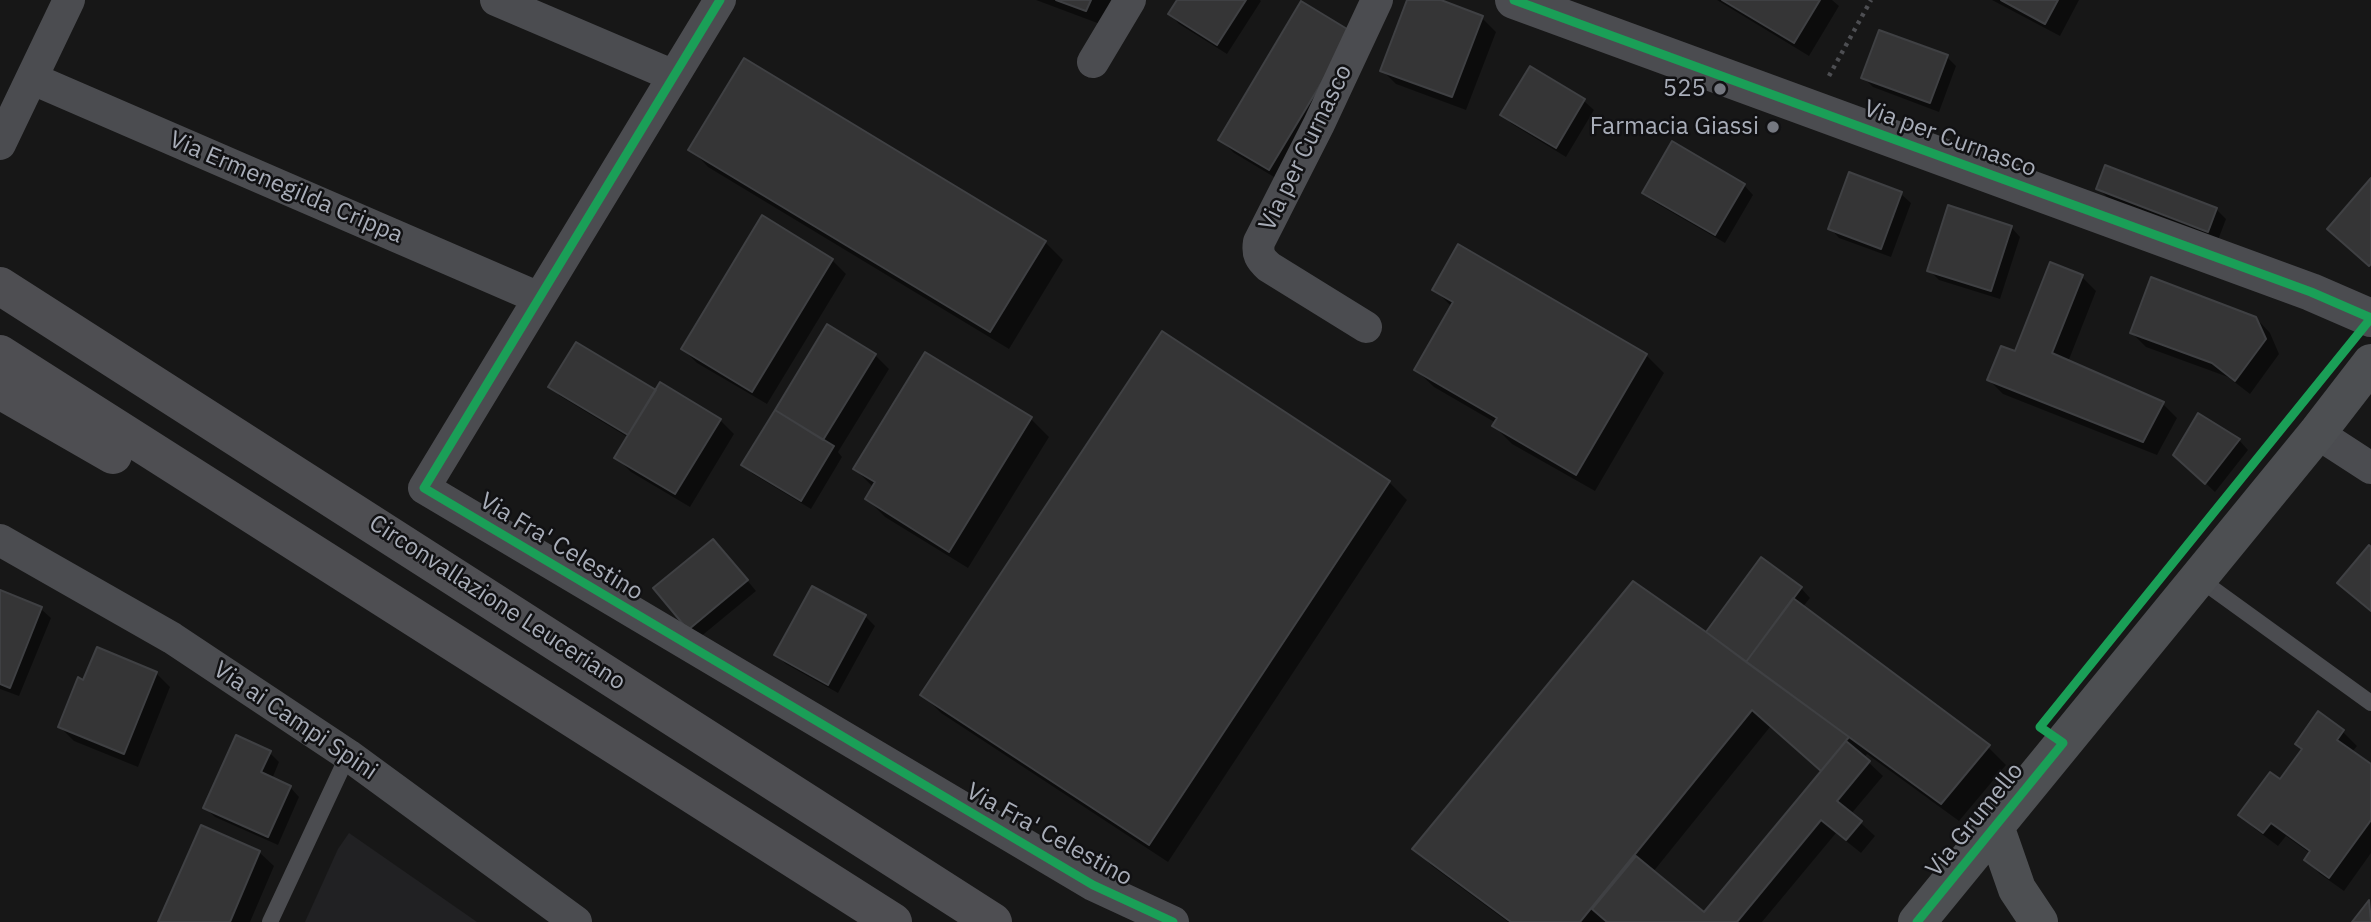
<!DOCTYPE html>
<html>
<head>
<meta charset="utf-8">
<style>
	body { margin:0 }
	canvas { display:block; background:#171717 }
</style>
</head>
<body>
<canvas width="2371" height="922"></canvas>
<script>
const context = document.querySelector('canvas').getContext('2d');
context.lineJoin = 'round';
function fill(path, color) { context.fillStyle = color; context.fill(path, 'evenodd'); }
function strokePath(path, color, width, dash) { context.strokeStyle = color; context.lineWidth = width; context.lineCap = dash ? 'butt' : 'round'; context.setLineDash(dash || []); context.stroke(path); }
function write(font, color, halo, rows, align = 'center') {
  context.font = font + ' "IBM Plex Sans",sans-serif'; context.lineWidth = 5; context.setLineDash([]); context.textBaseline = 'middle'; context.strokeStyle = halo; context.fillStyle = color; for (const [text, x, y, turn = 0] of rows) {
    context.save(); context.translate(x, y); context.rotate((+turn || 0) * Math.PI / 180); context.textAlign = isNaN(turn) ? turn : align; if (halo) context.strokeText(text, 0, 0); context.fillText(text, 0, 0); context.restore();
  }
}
fill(new Path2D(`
	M349,833L477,922H305L338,849Z`), '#212123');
fill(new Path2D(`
	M1036,0H1111L1100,24Z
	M1179,0H1260L1261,1L1227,54L1179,24L1170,14Z
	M1409,0H1436L1482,18L1496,32L1466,110L1396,84L1382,70Z
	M1717,0H1832L1839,6L1809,56Z
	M1992,0H2079L2060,36Z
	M1351,33L1284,183L1234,153L1220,139Z
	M1947,57L1956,66L1939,112L1873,87L1863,77Z
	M1531,69L1584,101L1594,110L1566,157L1512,124L1503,115Z
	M691,149L1045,242L1063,260L1009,349L708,167Z
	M1850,175L1901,194L1911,203L1891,257L1839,238L1830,228Z
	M1744,185L1753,195L1725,243L1654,202L1644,193Z
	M2098,188L2216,209L2226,219L2218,240L2108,198Z
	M2011,227L2020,237L2000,299L1939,280L1929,270Z
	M832,260L846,274L767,404L697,363L683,349Z
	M2082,277L2096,291L2068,362L2163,404L2177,418L2157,455L2003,394L1989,380L2016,353Z
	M1434,289L1646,355L1664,373L1595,491L1512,444L1494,426L1496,423L1434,387L1416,370L1452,307Z
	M2256,318L2270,333L2279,354L2250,394L2228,377L2146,347L2132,333Z
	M926,354L1031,419L1049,437L968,568L885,517L867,499L874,488L855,469Z
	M875,355L889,369L838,452L842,457L811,509L753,474L743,465Z
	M551,387L656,393L720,420L734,434L690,507L631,472L617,458L629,438L560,396Z
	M2239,440L2248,450L2215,492L2182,461Z
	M1389,482L1407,500L1168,862L941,713L923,695Z
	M722,550L756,591L699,638L656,589Z
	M1801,588L1810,598L1802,608L1988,747L2006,765L1959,821L1867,754L1864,758L1883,776L1851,814L1875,836L1861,853L1836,833L1762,922H1508L1432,866L1414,848L1716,642ZM1770,727L1823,772L1705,914L1653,872Z
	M0,592L41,609L51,618L19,696L0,689Z
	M865,616L875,626L838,693L786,664L776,655Z
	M156,673L170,687L138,767L74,741L60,727Z
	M2343,732L2357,746L2352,752L2371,766V853L2344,891L2320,874L2306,860L2311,854L2286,836L2278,846L2255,829L2241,815Z
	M270,753L279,762L272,779L290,787L299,797L278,845L215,817L205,808Z
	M202,827L259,852L274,866L250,922H160Z`), '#0007');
const building = new Path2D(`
	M1056,0H1091L1086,11Z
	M1177,0H1246L1217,45L1168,14Z
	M1407,0H1441L1483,16L1452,97L1380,71Z
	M1722,0H1820L1794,43Z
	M2001,0H2058L2045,24Z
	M1301,1L1352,32L1269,170L1218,140Z
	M1879,30L1948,55L1930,103L1861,78Z
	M744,58L1046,241L990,332L688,150Z
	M1530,66L1585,99L1556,148L1500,115Z
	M1672,141L1745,184L1715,235L1642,193Z
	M2105,165L2217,208L2208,232L2096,189Z
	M1849,172L1902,192L1881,249L1828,229Z
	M2371,178V264L2369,266L2327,229Z
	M1948,205L2012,226L1991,291L1927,271Z
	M762,215L833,259L752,392L681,349Z
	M1458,244L1647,354L1576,475L1492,426L1497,418L1414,370L1453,302L1432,290Z
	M2050,262L2083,275L2052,353L2164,402L2143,442L1987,380L2001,346L2015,351Z
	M2151,277L2256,317L2266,339L2235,381L2212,363L2130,333Z
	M827,324L876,354L823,440L775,410Z
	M1162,331L1390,481L1149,845L920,695Z
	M576,342L656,390L628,435L548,387Z
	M925,352L1032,417L949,552L865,499L875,482L853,469Z
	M660,382L721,419L675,494L614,458Z
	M775,410L834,446L801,501L741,465Z
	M2198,413L2240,439L2205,484L2173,455Z
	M713,539L748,580L688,630L653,588Z
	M2369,545L2371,547V611L2337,583Z
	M1761,557L1802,587L1746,662L1706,632Z
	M1633,581L1706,632L1849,737L1821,771L1752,710L1580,922H1511L1412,849Z
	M812,586L866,615L828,685L774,655Z
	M0,590L42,607L10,688L0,684Z
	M1793,598L1990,745L1941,804L1746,662Z
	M97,647L157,672L124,754L58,727L78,677L83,680Z
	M2318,711L2344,730L2337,740L2371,764V820L2329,878L2304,860L2310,851L2271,823L2263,833L2238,815L2270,772L2280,779L2302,749L2295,744Z
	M236,735L271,751L261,772L291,786L268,837L203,808Z
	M1846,741L1870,761L1837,801L1862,821L1846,840L1821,820L1737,922H1607L1592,909L1636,856L1704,912Z
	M201,825L260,851L230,922H158Z
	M2369,900L2371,922H2352Z`);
fill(building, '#353536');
strokePath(building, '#3f4043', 2);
strokePath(new Path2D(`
	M1829,76L1871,0`), '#4d4e52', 4.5, [3.5, 5]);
strokePath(new Path2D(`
	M2198,578L2371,703
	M270,922L348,755`), '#4b4c50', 16);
strokePath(new Path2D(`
	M496,0L674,76
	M720,0L424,488L1093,885L1173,922
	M1093,62L1130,0
	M33,79L539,298
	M0,144L69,0
	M1366,327L1269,267C1260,259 1257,254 1259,242L1319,124L1377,0
	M2317,433L2371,468
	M0,540L172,638L348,755L576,922`), '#4b4c50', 32);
strokePath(new Path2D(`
	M1514,0L2311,292L2371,318`), '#4b4c50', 38);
strokePath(new Path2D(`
	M1995,826L2017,889L2039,922
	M1917,922L2317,433L2371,363`), '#4d4f52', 38);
strokePath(new Path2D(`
	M0,286L993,922
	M0,354L893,922
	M0,390L113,455`), '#4e4e52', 38);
strokePath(new Path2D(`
	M720,0L424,488L1093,885L1173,922
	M1514,0L2311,292L2371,318L2040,727L2063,743L1917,922`), '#1a9f57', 9);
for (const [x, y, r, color] of [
	[1720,89,7,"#757880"],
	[1773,127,7,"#757880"]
]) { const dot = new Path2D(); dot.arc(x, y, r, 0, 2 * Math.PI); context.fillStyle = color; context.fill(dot); strokePath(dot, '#111113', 2.5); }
write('24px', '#a8adb8', '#111113', [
	["525",1706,89],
	["Farmacia Giassi",1759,127]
], 'right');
write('24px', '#a8adb8', '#111113', [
	["Via per Curnasco",1950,139,20],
	["Via per Curnasco",1306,148,-64],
	["Via Ermenegilda Crippa",286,188,23],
	["Via Fra' Celestino",561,547,31],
	["Circonvallazione Leuceriano",497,603,33],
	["Via ai Campi Spini",295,721,34],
	["Via Grumello",1975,820,-51],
	["Via Fra' Celestino",1049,835,29]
]);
</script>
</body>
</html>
